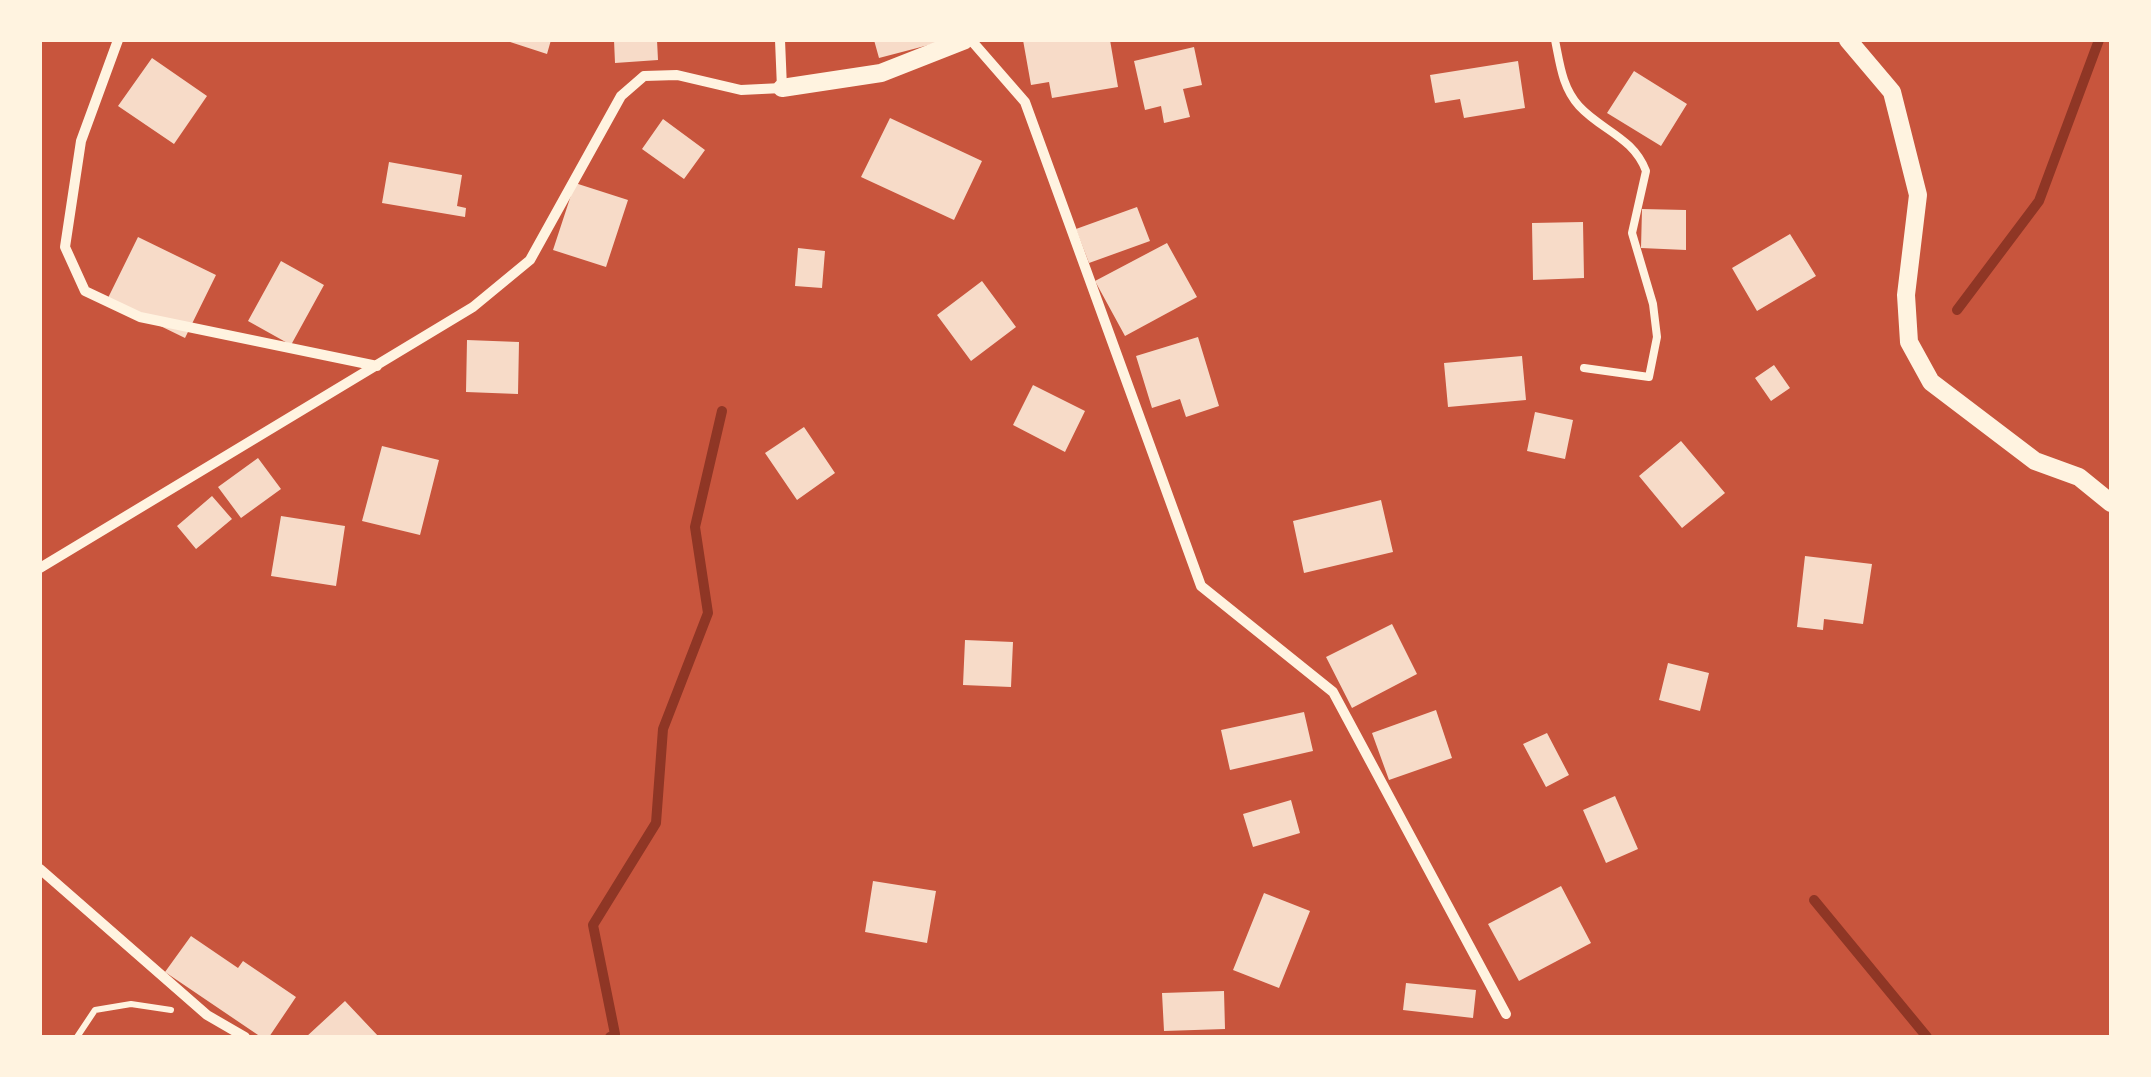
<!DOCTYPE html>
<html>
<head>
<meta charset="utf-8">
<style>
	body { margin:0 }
	#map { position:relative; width:2151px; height:1077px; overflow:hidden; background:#c8553d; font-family:"DM Sans",sans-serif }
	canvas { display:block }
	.frame { position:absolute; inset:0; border:42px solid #fff3e0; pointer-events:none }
</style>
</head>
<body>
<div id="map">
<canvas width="2151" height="1077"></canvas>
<div class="frame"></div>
</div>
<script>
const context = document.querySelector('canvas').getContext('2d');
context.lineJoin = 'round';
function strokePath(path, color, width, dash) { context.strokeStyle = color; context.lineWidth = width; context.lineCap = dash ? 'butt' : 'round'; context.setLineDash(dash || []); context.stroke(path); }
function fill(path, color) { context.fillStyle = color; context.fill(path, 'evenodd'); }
strokePath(new Path2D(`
	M1957,310L2039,201L2099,40
	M1814,900L1927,1037
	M610,1037L615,1034L593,925L656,823L663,729L708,613L695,527L722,411`), '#8f3625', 10);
fill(new Path2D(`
	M504,40H551L547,54Z
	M614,40H657L658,60L615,63Z
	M874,40H944V41L879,58Z
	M1023,40H1110L1118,87L1052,98L1049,82L1031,85Z
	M1194,47L1202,85L1183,89L1190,117L1164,123L1161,106L1145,110L1134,61Z
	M152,58L207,96L174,144L118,106Z
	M1518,61L1525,108L1464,118L1460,99L1435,103L1430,75Z
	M1634,71L1687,104L1661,146L1607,113Z
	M890,118L982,161L954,220L861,177Z
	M663,119L705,150L684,179L642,149Z
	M389,162L462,175L457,206L466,208L465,217L382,203Z
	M575,183L628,200L606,267L553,250Z
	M1137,207L1150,241L1089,263L1076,229Z
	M1642,209L1686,210V250L1641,248Z
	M1583,222L1584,278L1533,280L1532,223Z
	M1790,234L1816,276L1757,311L1732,268Z
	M138,237L216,275L185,338L107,300Z
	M1167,243L1197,297L1125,336L1095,281Z
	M798,248L825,251L822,288L795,286Z
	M281,261L324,285L291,345L248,321Z
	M982,281L1016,327L971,361L937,315Z
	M1198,337L1219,406L1186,417L1180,399L1152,408L1136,356Z
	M467,340L519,342L518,394L466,392Z
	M1522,356L1526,400L1448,407L1444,363Z
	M1774,365L1790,388L1771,401L1755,378Z
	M1033,385L1085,411L1065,452L1013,425Z
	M1535,412L1573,420L1565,459L1527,451Z
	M804,427L835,473L797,500L765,453Z
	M1681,441L1725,493L1682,528L1639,476Z
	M382,446L439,460L420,535L362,521Z
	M258,458L281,489L241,518L218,487Z
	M212,496L232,519L196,549L177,526Z
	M1381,500L1393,552L1304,573L1293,521Z
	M281,516L345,526L336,586L271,576Z
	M1805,556L1872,564L1863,624L1824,619L1823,630L1797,627Z
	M1392,624L1417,674L1352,708L1326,657Z
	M965,640L1013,642L1011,687L963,685Z
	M1668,663L1709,673L1700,711L1659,700Z
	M1436,710L1452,758L1389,780L1372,733Z
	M1304,712L1313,751L1230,770L1221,730Z
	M1547,733L1569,775L1546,787L1523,744Z
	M1615,796L1638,849L1606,863L1583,810Z
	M1291,800L1300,833L1253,847L1243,814Z
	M873,881L936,891L927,943L865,932Z
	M1561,886L1591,943L1519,981L1488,924Z
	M1264,893L1310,911L1279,988L1233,970Z
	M191,936L238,968L243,961L296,997L269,1037H261L165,972Z
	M1406,983L1476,990L1473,1018L1403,1010Z
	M1224,991L1225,1029L1164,1031L1162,993Z
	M345,1001L379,1037H306Z`), '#f7dbc8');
strokePath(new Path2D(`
	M77,1037L95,1010L131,1004L171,1010`), '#fff3e0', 6);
strokePath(new Path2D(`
	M1555,40C1560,64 1562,87 1579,106C1602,131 1633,137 1646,171L1632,233L1653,304L1657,337L1649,377L1584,368`), '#fff3e0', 8);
strokePath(new Path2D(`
	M118,40L81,141L65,247L85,291L140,317L377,366
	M971,40L1025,102L1201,586L1333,692L1506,1014
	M40,568L473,307L530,260L621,96L644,76L677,75L741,90L782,88L780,40
	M40,869L207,1015L245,1037`), '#fff3e0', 10);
strokePath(new Path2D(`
	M1848,40L1892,92L1918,195L1906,295L1909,342L1931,382L2035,461L2079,477L2111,503
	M782,88L881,73L965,40`), '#fff3e0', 18);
</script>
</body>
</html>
